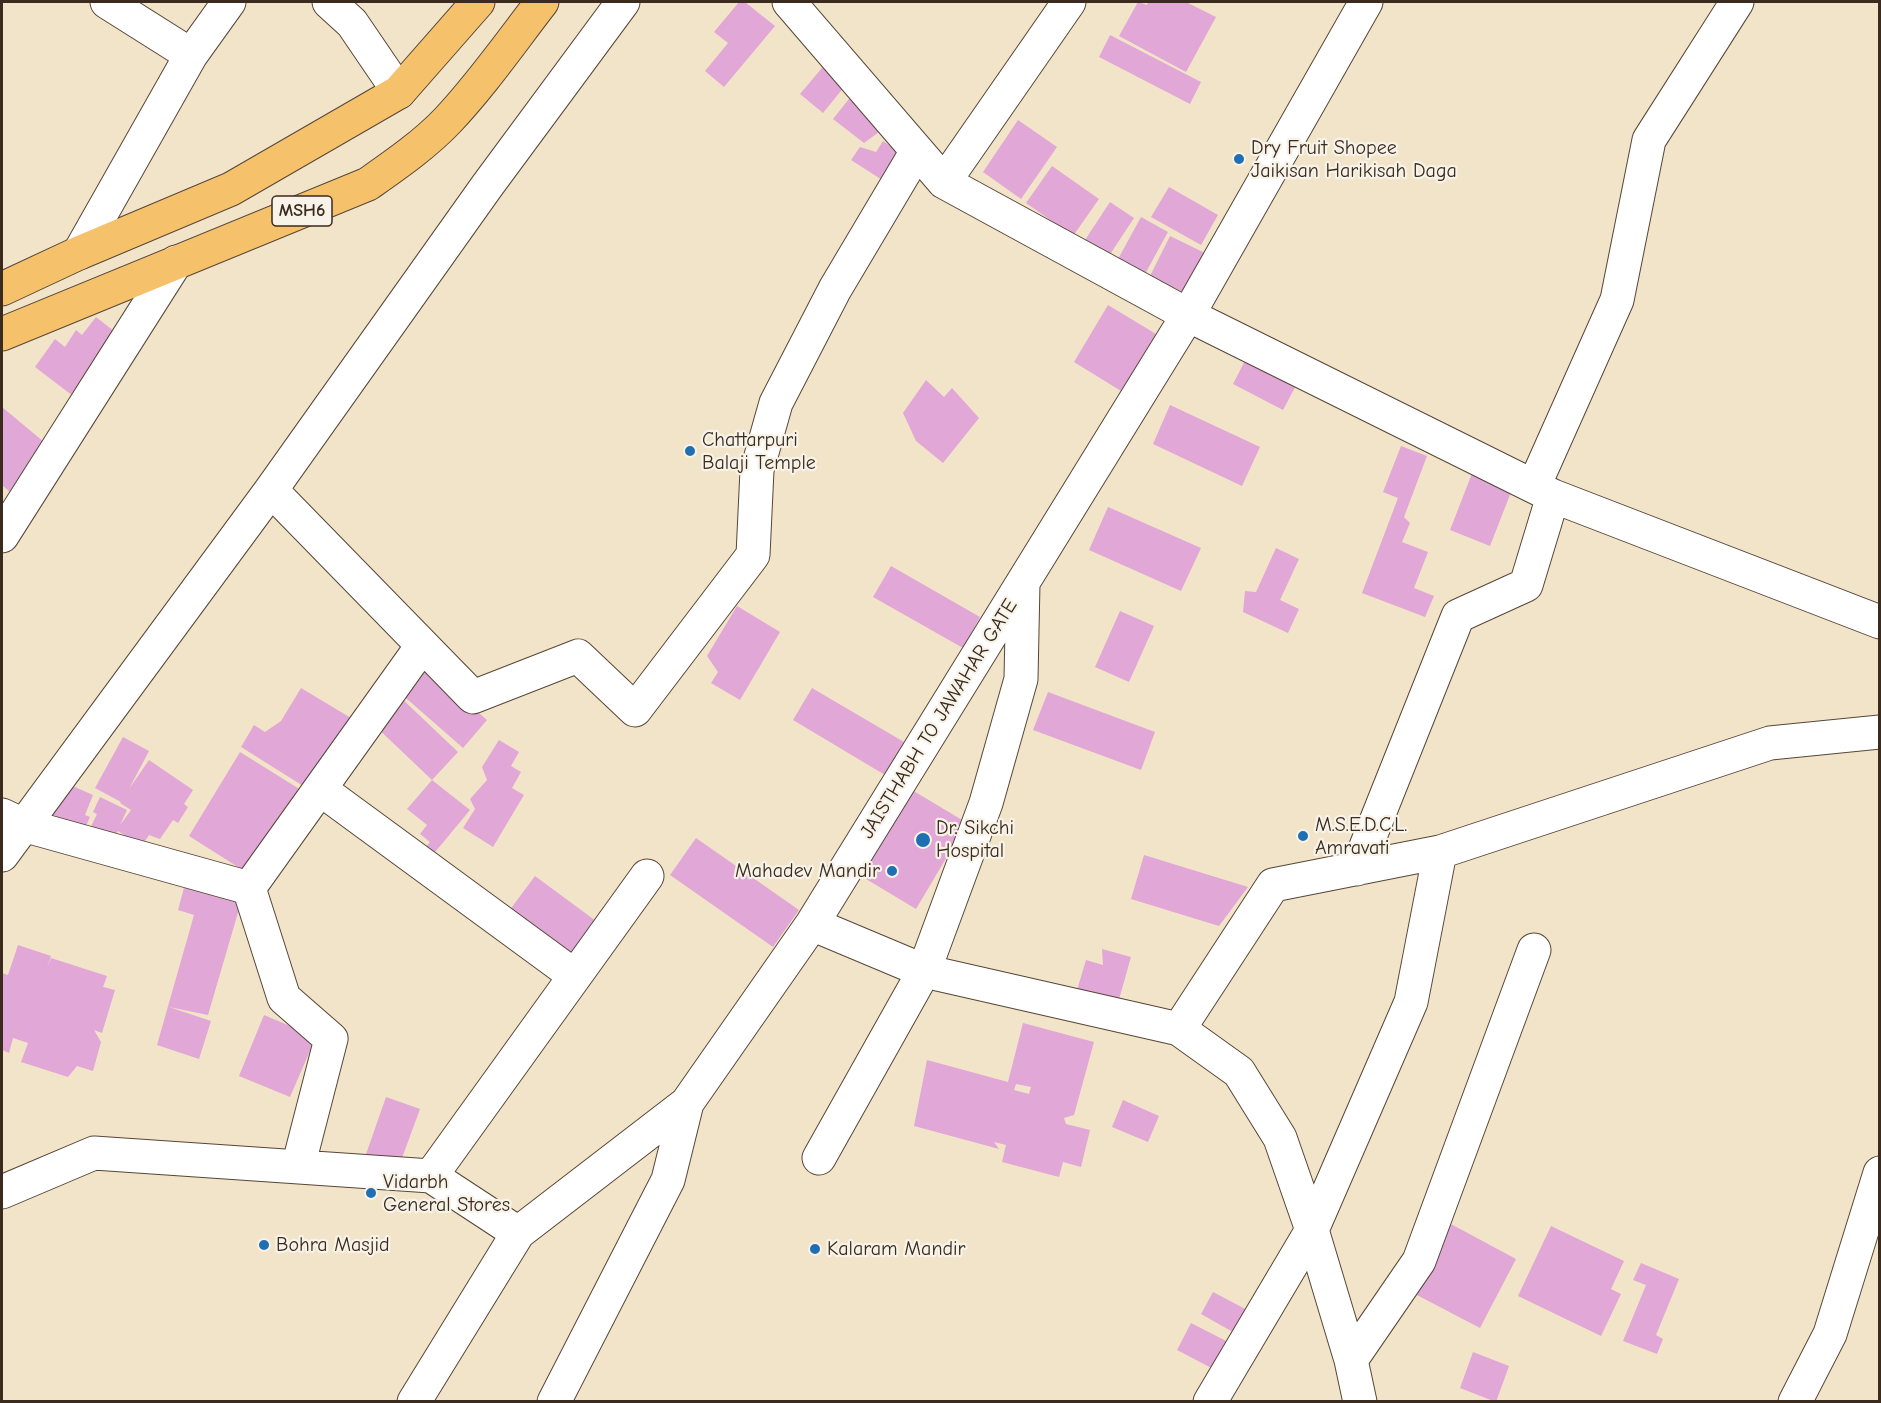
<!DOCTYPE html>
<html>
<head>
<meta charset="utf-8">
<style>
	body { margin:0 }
	#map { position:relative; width:1881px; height:1403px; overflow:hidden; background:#f2e4c9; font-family:"Comic Neue",sans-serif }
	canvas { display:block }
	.frame { position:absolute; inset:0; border:3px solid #3b2a1e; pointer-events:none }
</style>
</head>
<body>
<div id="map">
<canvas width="1881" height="1403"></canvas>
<div class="frame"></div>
</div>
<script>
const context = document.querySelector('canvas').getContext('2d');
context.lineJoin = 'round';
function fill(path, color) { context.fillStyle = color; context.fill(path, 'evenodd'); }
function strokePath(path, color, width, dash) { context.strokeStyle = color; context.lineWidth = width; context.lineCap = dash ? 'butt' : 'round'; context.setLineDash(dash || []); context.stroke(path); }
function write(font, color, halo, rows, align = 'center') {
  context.font = font + ' "Comic Neue",sans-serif'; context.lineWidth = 4.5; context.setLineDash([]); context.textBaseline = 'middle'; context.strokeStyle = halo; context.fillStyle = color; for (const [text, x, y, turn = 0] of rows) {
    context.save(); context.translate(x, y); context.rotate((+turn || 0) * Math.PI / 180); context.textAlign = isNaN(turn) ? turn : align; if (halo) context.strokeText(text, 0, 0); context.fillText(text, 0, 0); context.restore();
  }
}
fill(new Path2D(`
	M739,2H745L775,26L724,87L705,71L728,43L714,32Z
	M1138,2L1147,5L1148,2H1186L1216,17L1186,72L1119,36Z
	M1110,35L1201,82L1190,104L1099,57Z
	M827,62L849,81L823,113L800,94Z
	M856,90L883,129L864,143L833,119Z
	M1018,120L1057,147L1021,199L983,172Z
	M883,141L908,158L890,185L851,160L860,147L876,152Z
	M1052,166L1099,199L1073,236L1026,203Z
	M1169,187L1218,215L1201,245L1151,217Z
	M1110,202L1134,218L1109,256L1085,240Z
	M1141,217L1168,232L1145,274L1118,259Z
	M1170,236L1205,253L1185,293L1150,276Z
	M1108,305L1156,334L1121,391L1074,362Z
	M96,317L119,335L73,396L35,367L55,339L65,347L76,330L82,335Z
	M1250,351L1300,378L1283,410L1233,384Z
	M926,380L944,397L952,388L979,418L943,463L916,441L903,413Z
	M1170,405L1260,447L1242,486L1153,444Z
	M2,407L50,447L12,494L2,485Z
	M1401,446L1427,456L1404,517L1410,523L1402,542L1428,552L1414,588L1434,596L1425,617L1362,593L1398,498L1383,492Z
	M1473,471L1513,487L1490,546L1450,530Z
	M1108,507L1201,548L1181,591L1089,550Z
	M1276,548L1299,559L1280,600L1299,609L1288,633L1243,612L1245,591L1256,592Z
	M891,566L980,617L963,648L873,597Z
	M737,606L780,632L740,700L711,683L718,672L707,656Z
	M1120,611L1154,626L1129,682L1095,667Z
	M422,664L487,720L463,748L399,692Z
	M301,688L351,718L308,789L241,747L254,725L265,732L281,721Z
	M812,688L904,742L885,775L793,720Z
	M1048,692L1155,732L1141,770L1033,730Z
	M398,695L458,752L432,780L470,810L431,857L423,850L430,842L420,834L427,825L407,809L432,780L372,723Z
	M123,737L149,751L129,789L149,760L193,790L184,804L188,807L178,823L173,820L160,839L149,835L141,847L118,831L109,848L86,837L97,814L93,812L100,797L127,810L120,825L131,810L120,803L121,802L95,788Z
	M499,740L519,752L511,766L521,772L512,788L524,795L493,847L463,828L475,809L470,799L487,780L482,767Z
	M240,752L301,790L249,874L189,836Z
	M66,783L93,795L85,815L90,817L82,835L50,821Z
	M907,787L967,823L916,909L856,873Z
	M696,838L799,910L773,947L670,875Z
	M1144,855L1248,887L1219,926L1131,899Z
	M535,876L600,924L571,963L506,915Z
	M185,884L242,899L208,1015L169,1007L211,1021L199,1059L157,1045L194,915L178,910Z
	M18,945L51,956L47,968L51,958L107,976L103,987L115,990L102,1033L94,1030L101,1042L93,1071L77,1066L68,1077L21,1062L28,1043L13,1038L9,1053L2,1050V973L8,975Z
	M1102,949L1131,957L1118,1003L1077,990L1086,960L1103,965Z
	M264,1015L316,1037L290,1097L239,1076Z
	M1023,1023L1094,1042L1074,1115L1064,1118L1066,1124L1090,1130L1081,1167L1063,1162L1059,1177L1002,1162L1006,1145L994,1142L999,1149L914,1126L927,1060L1008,1082ZM1016,1084L1031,1087L1029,1094L1014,1090Z
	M386,1097L420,1109L398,1169L365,1157Z
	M1123,1100L1159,1116L1148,1142L1112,1127Z
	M1449,1223L1516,1259L1480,1328L1413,1293Z
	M1551,1226L1624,1261L1611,1289L1621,1294L1601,1336L1518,1296Z
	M1641,1263L1679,1279L1656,1335L1663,1339L1657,1354L1623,1341L1646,1285L1633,1280Z
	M1213,1292L1253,1313L1240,1336L1201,1314Z
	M1191,1323L1234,1345L1219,1372L1177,1350Z
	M1473,1352L1509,1366L1496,1402L1460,1388Z`), '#e1a7d6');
const minor = new Path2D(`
	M107,2L191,55
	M329,2L352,23L399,92
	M789,2L944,182L1188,315L1553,496L1880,622
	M944,182L1069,2
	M79,253L191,55L229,2
	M1534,486L1617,300L1649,140L1737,2
	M271,490L473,697L578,656L635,710L753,555L757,470L776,403L835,289L917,151
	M2,536L176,262
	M320,789L575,976
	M2,815L23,825L249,888L422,646
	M2,855L271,490L487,186L623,2
	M1357,869L1458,616L1526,585L1553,496
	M249,888L284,998L331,1039L298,1167
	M812,924L924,971L1179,1029L1273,885L1440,852L1770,743L1880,732
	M1179,1029L1239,1072L1280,1138L1312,1230L1351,1360L1360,1402
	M819,1158L924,971L986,803L1021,679L1023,583
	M431,1176L647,876
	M2,1192L94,1153L431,1176L518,1233
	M1351,1360L1419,1261L1534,950
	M414,1402L518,1233L687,1103L812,924L1188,315L1366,2
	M554,1402L668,1180L687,1103
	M1210,1402L1312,1230L1411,1002L1440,852
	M1795,1402L1830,1334L1880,1173`);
const primary = new Path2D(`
	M2,289L79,253L231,189L399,92L478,2
	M2,334L368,184C395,165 424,145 447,121C482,84 511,42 542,2`);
strokePath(minor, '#564638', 35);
strokePath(primary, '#564638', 35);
strokePath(minor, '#fff', 33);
strokePath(primary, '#f5c16b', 33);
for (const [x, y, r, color] of [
	[1239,159,6,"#1f6fb2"],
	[690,451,6,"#1f6fb2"],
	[1303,836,6,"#1f6fb2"],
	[923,840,8,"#1f6fb2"],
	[892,871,6,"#1f6fb2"],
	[371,1193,6,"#1f6fb2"],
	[264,1245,6,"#1f6fb2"],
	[815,1249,6,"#1f6fb2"]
]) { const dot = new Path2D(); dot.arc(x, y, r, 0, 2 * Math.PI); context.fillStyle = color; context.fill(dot); strokePath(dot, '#f7f3e8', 2); }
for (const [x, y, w] of [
	[302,211,60]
]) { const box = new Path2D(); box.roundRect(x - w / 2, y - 15, w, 30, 4.5); context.fillStyle = '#f7f3e8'; context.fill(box); strokePath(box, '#3b2a1e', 1.5); }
write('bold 18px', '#3b2a1e', null, [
	["MSH6",302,211]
]);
write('20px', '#3b2a1e', '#f7f3e8', [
	["Dry Fruit Shopee",1251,148],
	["Jaikisan Harikisah Daga",1251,171],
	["Chattarpuri",702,440],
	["Balaji Temple",702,463],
	["M.S.E.D.C.L.",1315,825],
	["Amravati",1315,848],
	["Dr. Sikchi",936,828],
	["Hospital",936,851],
	["Mahadev Mandir",880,871,"right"],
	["Vidarbh",383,1182],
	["General Stores",383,1205],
	["Bohra Masjid",276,1245],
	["Kalaram Mandir",827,1249]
], 'left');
write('20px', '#3b2a1e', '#f7f3e8', [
	["JAISTHABH TO JAWAHAR GATE",939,719,-58]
]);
</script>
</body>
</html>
